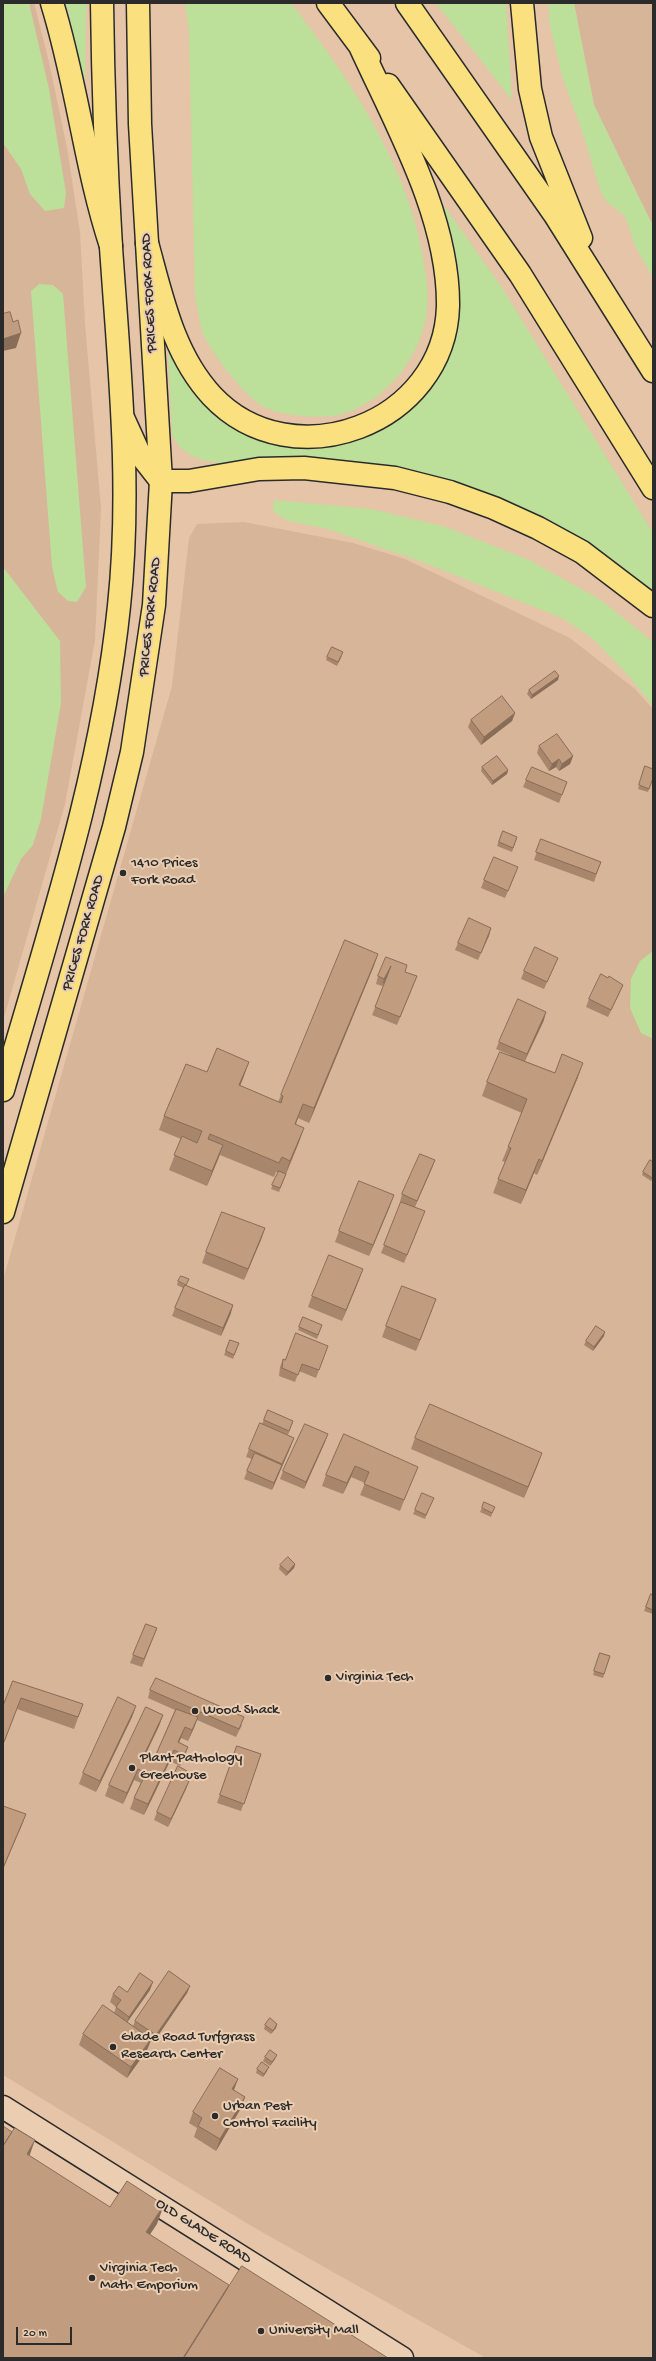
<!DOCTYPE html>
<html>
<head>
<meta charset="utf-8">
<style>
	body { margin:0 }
	#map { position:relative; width:656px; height:2361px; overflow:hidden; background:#e6c4a7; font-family:"Gochi Hand",sans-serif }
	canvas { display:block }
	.frame { position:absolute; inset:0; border:4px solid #2b2b2b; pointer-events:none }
	.scale { position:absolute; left:16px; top:2327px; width:56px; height:18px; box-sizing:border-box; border:2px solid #2b2b2b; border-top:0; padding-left:5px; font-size:12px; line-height:14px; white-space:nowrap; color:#2b2b2b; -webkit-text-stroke:3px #ebceb2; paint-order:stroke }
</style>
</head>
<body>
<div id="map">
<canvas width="656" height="2361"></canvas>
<div class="frame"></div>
<div class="scale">20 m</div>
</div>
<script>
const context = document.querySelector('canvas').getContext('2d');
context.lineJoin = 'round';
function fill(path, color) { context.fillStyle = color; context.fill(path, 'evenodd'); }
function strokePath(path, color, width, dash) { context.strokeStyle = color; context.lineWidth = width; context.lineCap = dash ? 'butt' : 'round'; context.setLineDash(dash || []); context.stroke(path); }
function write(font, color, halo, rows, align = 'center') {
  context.font = font + ' "Gochi Hand",sans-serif'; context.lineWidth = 4; context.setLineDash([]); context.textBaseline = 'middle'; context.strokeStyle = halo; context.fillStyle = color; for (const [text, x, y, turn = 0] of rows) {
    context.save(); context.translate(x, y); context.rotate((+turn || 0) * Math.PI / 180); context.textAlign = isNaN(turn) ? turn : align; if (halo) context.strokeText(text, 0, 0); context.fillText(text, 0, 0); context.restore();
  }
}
fill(new Path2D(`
	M3,3H34L49,62L67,148L80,232L85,324L101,508L95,640L65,804L3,1021Z
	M574,3H653V226L594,105Z
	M244,522L353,543L405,559L570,638L635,689L653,709V2358H486L253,2227L3,2075V1280L172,686L189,538L197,524Z`), '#d7b599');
fill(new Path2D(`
	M3,3H29L49,89L66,193L64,208L45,211L30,194L21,169L3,143Z
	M65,3H86L85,99L69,14Z
	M185,3H291C348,77 404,158 422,252C425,270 429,289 427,308C423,354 388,401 342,414C331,417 316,417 304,416C292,415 277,413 266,408C246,399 210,352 202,331C199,320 198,307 195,296L189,31Z
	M436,3H506L512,100Z
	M549,3H574L594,105L653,226V278L635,246L625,216L607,202L601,193L582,131L562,76L549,22Z
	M437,196L501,286L653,533V596L605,555L589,545C527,517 466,483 399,468C369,461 336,461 305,460C267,458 190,480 172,434L167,329C183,361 198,403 228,425C238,432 254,437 267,441C341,462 423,423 450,349C453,339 449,323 448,313C444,274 441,235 437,196Z
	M39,284L53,285L63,294L86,587L77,602L68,601L58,592L52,567L31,291Z
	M274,500L371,509L443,526L529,560L601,600L653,642V706L625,672L593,639L564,619L425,563L328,529L289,521L273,512Z
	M3,567L60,641L61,703L41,819L33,845L21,859L3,897Z
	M653,951V1039L641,1033L630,1008L631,979L640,961Z`), '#bcdf99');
const tertiary = new Path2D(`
	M3,2107L402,2358`);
const primary = new Path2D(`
	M3,1090C49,931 102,772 119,606C132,486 119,366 111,247C106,165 103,84 102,3
	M3,1212L114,827L132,752L154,605L161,481L140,124L138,3`);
const motorway = new Path2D(`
	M52,3C77,83 85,167 111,246
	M328,3L369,58
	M407,3L555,215L653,371
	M522,3L530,89L541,137L581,238
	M388,85L520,274L653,488
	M147,243C162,297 173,354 212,396C292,481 445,424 448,306C449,217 396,125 360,46
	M124,420L139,453L161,481H189L259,469L304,468L395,478L450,492L494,508L538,528L582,552L653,606`);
strokePath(tertiary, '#2b2b2b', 25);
strokePath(primary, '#2b2b2b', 25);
strokePath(motorway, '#2b2b2b', 25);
strokePath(tertiary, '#ebceb2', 22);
strokePath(primary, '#fbe080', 22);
strokePath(motorway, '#fbe080', 22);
fill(new Path2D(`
	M342,656L337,666L326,660L327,657Z
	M558,680L531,699L527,694L529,690Z
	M515,713L512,721L481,745L468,727L471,720Z
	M539,746L573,756L570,764L559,771L556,767L549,771L537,753Z
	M645,766L653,778L648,792L638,789Z
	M482,767L508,770L507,774L492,785L481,771Z
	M526,780L567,782L559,803L523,787Z
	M503,831L517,837L512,852L497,846Z
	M541,839L601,862L594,882L534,860Z
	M515,875L505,898L481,888L484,880Z
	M491,928L478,960L455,950L458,943Z
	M378,954L373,968L309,1123L298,1118L296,1124L299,1142L279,1192L271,1189L278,1172H276L274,1177L220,1155L207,1186L169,1170L181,1139L159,1130L164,1116L207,1072L244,1076L240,1086L278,1102L281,1095Z
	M558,958L544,989L521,979L524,971Z
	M405,972L414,984L397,1025L372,1015L388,976L382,986L376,984L378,976Z
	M623,985L620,992L608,1017L586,1007L589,999Z
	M544,1020L525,1061L555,1073L578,1077L537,1175L534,1173L521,1204L493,1193L505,1162L502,1161L508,1147L522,1113L482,1096L487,1082L510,1055L496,1049L499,1042Z
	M653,1162V1178L651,1181L642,1175L643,1172Z
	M432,1168L415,1207L422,1219L404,1263L381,1253L401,1203L400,1202L402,1194Z
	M390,1206L369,1256L335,1242L339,1231Z
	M265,1228L244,1280L202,1263L206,1252Z
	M359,1280L342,1321L308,1307L312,1296Z
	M178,1281L186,1286L231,1313L221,1336L172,1316L183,1288L177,1285Z
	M436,1299L416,1351L382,1337L386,1326Z
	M303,1317L322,1325L317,1339L298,1330Z
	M604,1336L593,1351L584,1345L586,1341Z
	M230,1340L239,1343L233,1359L224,1355Z
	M328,1346L316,1378L299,1371L295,1382L279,1376L280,1367L283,1359L285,1360Z
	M268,1410L293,1421L288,1435L268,1427L291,1446L272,1490L244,1479L252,1459L246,1457L249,1449L262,1424Z
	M344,1434L413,1478L400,1511L360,1495L365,1483L351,1477L343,1494L322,1486L326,1475Z
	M415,1438L538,1464L524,1498L411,1449Z
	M325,1442L304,1489L280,1479L283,1471Z
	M432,1502L425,1519L413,1514L415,1510Z
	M482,1508L493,1511L491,1517L480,1512Z
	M295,1564L294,1568L286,1576L279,1569L280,1565Z
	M651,1594L653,1595V1614L644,1611Z
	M146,1624L157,1628L142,1667L130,1663Z
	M600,1653L610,1656L603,1678L593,1675Z
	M13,1681L83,1704L74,1729L17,1709L3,1745V1706Z
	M150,1690L242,1725L236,1737L197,1720L188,1741L181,1738L179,1742L188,1747L180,1766L170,1761L144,1815L130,1809L134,1798L141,1783L134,1780L123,1804L105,1796L109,1785L163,1715L159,1726L145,1755L154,1759L175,1710L148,1698Z
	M136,1706L132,1717L96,1792L79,1784L83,1773Z
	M237,1746L261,1754L241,1811L217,1803Z
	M184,1779L189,1781L186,1789L168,1827L154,1820L157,1812Z
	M190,1986L187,1993L153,2043L151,2041L147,2050L127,2078L79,2045L83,2034L114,2013L116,2007L110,2002L113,1994L127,1992L150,1990L127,2022L133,2026L135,2021Z
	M277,2024L276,2028L271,2034L264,2029L265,2025Z
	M265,2057L275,2059L270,2066L263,2061Z
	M257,2069L267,2071L263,2077L256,2073Z
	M233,2090L245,2097L241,2108L216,2151L194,2137L197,2128L189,2123L193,2112Z`), '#a7866c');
fill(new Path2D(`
	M21,333L16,348L3,351V339Z
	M559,676L558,680L531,699L532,695Z
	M515,713L512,721L481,745L484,737Z
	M573,756L570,764L559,771L562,764Z
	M559,759L556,767L549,771L552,764Z
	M508,770L507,774L492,785L493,781Z
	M491,928L489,936L478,960L481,953Z
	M378,954L373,968L309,1123L314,1108Z
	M391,966L389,974L382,986L384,979Z
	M546,1012L544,1020L524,1062L527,1054Z
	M249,1062L244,1076L234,1100L239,1085Z
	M583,1063L578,1077L537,1175L542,1161Z
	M303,1104L298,1118L290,1138L295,1124Z
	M304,1128L299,1142L285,1175L290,1161Z
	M223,1145L218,1159L207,1186L212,1171Z
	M539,1159L534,1173L521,1204L526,1190Z
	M435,1160L432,1168L414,1208L417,1201Z
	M394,1195L390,1206L369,1256L373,1245Z
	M265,1228L261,1240L244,1280L248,1269Z
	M363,1269L359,1280L342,1321L346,1310Z
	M436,1299L432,1310L416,1351L420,1340Z
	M233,1305L231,1313L221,1336L223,1328Z
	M605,1332L604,1336L593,1351L594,1347Z
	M328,1434L325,1442L304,1489L306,1482Z
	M294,1438L291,1446L272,1490L274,1483Z
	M542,1453L538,1464L524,1498L528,1487Z
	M355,1466L351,1477L343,1494L347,1483Z
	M295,1564L294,1568L286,1576L288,1572Z
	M136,1706L132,1717L96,1792L100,1781Z
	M163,1715L159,1726L140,1766L144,1755Z
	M198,1717L194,1728L188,1741L192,1730Z
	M185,1727L181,1738L175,1750L178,1742Z
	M188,1747L184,1758L180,1766L184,1755Z
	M174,1750L170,1761L144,1815L148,1804Z
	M138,1769L134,1780L123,1804L127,1793Z
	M189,1781L186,1789L168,1827L171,1819Z
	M26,1814L22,1825L3,1869V1868Z
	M153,1982L150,1990L126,2024L129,2017Z
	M190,1986L187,1993L153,2043L156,2035Z
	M277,2024L276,2028L271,2034L273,2031Z
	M151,2039L147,2050L127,2078L131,2067Z
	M277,2055L275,2059L270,2066L272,2062Z
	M269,2067L267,2071L263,2077L264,2074Z
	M238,2079L234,2090L228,2100L232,2089Z
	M245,2097L241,2108L216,2151L220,2139Z
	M35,2140L28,2160L27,2154Z
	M164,2205L157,2224L139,2251L146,2232Z
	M229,2285L222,2304L188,2358H183Z`), '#886d58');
const building = new Path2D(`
	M10,312L13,322L18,320L21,333L3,339V314Z
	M332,647L343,652L338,662L327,657Z
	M555,671L559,676L532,695L529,690Z
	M502,696L515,713L484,737L471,720Z
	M557,734L573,756L562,764L559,759L552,764L539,746Z
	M497,756L508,770L493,781L482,767Z
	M645,766L653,769V778L649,789L639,785Z
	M532,767L567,782L562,795L526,780Z
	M503,831L517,837L513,848L499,842Z
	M541,839L601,862L596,874L536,852Z
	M494,857L518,867L508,891L484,880Z
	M469,918L491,928L481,953L458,943Z
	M345,940L378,954L314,1108L303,1104L295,1124L304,1128L290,1161L282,1157L279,1163L210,1134L208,1139L223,1145L212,1171L174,1155L182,1136L197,1143L202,1131L164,1116L186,1064L207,1072L217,1048L249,1062L239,1085L281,1103L283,1096L281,1095Z
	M535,947L558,958L547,982L524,971Z
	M386,957L407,965L405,972L417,976L400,1017L375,1007L391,966L384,979L378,976Z
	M601,974L608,978L609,976L623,985L611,1010L589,999Z
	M518,999L546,1012L527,1054L499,1042Z
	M500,1052L555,1073L562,1054L583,1063L542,1161L539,1159L526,1190L498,1179L511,1148L508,1147L527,1099L487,1082Z
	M420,1154L435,1160L417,1201L402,1194Z
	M650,1160L653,1162V1177L652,1178L643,1172Z
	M279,1171L286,1174L280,1188L272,1185Z
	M359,1181L394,1195L373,1245L339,1231Z
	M401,1202L425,1211L407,1255L384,1245Z
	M222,1212L265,1228L248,1269L206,1252Z
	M329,1255L363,1269L346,1310L312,1296Z
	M181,1276L189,1279L186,1285L178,1281Z
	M185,1285L233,1305L223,1328L175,1308Z
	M402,1286L436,1299L420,1340L386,1326Z
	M303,1317L322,1325L318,1335L299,1327Z
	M596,1326L605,1332L594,1347L586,1341Z
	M296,1333L328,1346L319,1370L302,1364L298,1375L282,1368L283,1359L285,1360Z
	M230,1340L239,1343L234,1355L226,1351Z
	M430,1404L542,1453L528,1487L415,1438Z
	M268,1410L293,1421L289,1431L264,1420Z
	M260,1423L294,1438L282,1464L249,1449Z
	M305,1424L328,1434L306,1482L283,1471Z
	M344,1434L418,1467L404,1500L364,1484L369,1472L355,1466L347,1483L326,1475Z
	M255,1453L282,1465L274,1483L247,1471Z
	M422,1493L434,1498L426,1515L415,1510Z
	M484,1502L495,1507L492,1513L482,1508Z
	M288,1557L295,1564L288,1572L280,1565Z
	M651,1594L653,1595V1610L646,1607Z
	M146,1624L157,1628L144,1659L133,1655Z
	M600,1653L610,1656L604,1674L594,1671Z
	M156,1678L244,1717L239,1729L150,1690Z
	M13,1681L83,1704L78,1717L21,1698L4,1742H3V1706Z
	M118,1697L136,1706L100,1781L83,1773Z
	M146,1707L163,1715L144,1755L154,1759L176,1709L198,1717L192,1730L185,1727L178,1742L188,1747L184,1755L174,1750L148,1804L134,1798L146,1773L138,1769L127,1793L109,1785Z
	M237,1746L261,1754L244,1804L220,1795Z
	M178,1766L187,1771L184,1779L189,1781L171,1819L157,1812Z
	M3,1806L26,1814L3,1868Z
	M169,1971L190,1986L156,2035L135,2021Z
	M140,1973L153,1982L129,2017L116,2007L121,2000L113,1994L119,1986L127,1992Z
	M103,2005L151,2039L131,2067L83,2034Z
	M270,2018L277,2024L273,2031L265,2025Z
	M270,2050L277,2055L272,2062L265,2057Z
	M262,2062L269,2067L264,2074L257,2069Z
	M220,2068L238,2079L232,2089L245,2097L220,2139L198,2126L202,2118L193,2112Z
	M3,2126L12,2132L3,2146Z
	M15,2128L35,2140L27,2154L110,2207L127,2181L164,2205L146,2232L229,2285L183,2358H3V2146Z
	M242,2266L388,2358H184Z`);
fill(building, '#c29c7e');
strokePath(building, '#886d58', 1);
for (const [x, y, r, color] of [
	[123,873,4,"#2b2b2b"],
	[328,1678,4,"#2b2b2b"],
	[195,1711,4,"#2b2b2b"],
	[132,1768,4,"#2b2b2b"],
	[113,2047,4,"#2b2b2b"],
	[215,2116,4,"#2b2b2b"],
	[92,2278,4,"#2b2b2b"],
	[261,2331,4,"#2b2b2b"]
]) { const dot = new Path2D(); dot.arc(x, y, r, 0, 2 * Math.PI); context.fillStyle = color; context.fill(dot); strokePath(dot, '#ebceb2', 1.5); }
write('15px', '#2b2b2b', '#ebceb2', [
	["PRICES FORK ROAD",150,293,-93],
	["PRICES FORK ROAD",151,617,-84],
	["PRICES FORK ROAD",84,933,-74],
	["OLD GLADE ROAD",203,2232,32]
]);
write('15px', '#2b2b2b', '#ebceb2', [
	["1410 Prices",131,864],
	["Fork Road",131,881],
	["Virginia Tech",336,1678],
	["Wood Shack",203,1711],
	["Plant Pathology",140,1759],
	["Greehouse",140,1776],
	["Glade Road Turfgrass",121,2038],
	["Research Center",121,2055],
	["Urban Pest",223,2107],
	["Control Facility",223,2124],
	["Virginia Tech",100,2269],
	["Math Emporium",100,2286],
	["University Mall",269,2331]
], 'left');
</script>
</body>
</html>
